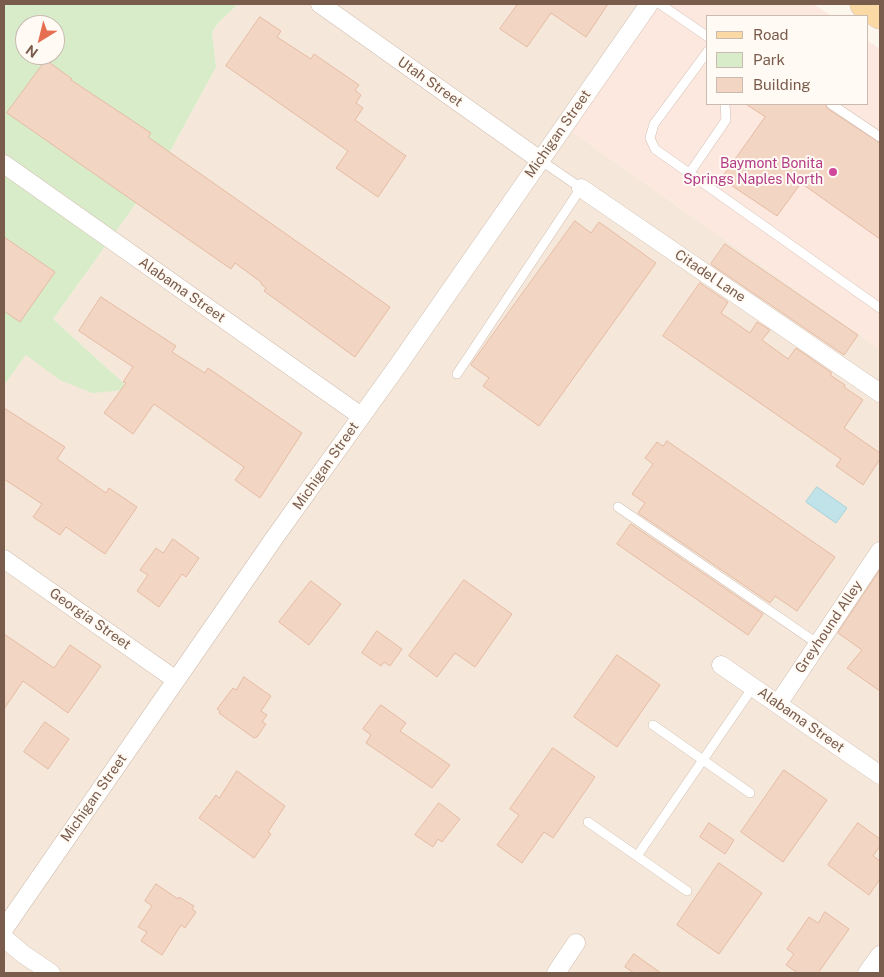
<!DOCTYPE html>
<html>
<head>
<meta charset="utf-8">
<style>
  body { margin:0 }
  #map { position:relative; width:884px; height:977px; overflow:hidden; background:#fdf6ec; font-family:"Public Sans",sans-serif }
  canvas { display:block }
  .frame { position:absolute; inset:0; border:5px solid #7a5c4d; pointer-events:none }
  .legend { position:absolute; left:706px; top:15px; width:162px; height:90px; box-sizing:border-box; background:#fffaf3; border:1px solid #cabbb1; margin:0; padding:6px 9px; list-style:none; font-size:15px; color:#7a5c4d }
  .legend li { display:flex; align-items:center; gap:10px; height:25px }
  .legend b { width:25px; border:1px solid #cabbb1 }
  .north { position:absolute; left:15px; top:15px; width:50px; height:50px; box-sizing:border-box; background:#fffaf3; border:1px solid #cabbb1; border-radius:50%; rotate:216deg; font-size:14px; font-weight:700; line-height:20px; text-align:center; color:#7a5c4d }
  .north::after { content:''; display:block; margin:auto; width:18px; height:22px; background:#e76f51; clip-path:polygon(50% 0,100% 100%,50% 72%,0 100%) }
</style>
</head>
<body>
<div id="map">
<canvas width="884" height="977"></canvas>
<div class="frame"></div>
<ul class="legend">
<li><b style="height:6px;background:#fbd9a5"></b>Road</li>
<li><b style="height:14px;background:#d8ecc9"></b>Park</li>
<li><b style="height:14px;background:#f3d5c3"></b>Building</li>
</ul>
<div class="north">N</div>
</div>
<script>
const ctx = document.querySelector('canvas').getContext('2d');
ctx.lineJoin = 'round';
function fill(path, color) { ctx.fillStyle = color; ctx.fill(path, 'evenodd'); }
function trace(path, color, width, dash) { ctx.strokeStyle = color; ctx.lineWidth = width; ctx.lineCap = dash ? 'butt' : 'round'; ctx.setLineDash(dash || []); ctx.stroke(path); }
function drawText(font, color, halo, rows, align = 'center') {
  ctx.font = font + ' "Public Sans",sans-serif'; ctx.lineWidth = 4; ctx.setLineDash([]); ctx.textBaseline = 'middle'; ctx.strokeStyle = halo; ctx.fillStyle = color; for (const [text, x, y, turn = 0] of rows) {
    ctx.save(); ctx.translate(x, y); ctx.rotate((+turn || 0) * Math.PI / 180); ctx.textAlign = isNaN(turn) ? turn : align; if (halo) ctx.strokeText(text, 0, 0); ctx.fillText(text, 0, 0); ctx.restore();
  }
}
const residential = new Path2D(`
  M238,4H638L557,121L880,349V973H4V385L26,355L129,388L53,319L160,170L216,67L212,32L219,22Z`);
const commercial = new Path2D(`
  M638,4H813L832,16H708V104H868V41L880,49V349L557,121Z`);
const green = new Path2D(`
  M4,4H238L219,22L212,32L216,67L160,170L53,319L129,388L126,390L92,393L60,380L26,355L4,385ZM25,25H55V55H25Z`);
const water = new Path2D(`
  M817,487L847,508L836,523L806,502Z`);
const building = new Path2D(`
  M518,4H608L586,37L551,13L527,47L500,29Z
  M260,17L281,31L277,37L311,59L314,54L359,85L355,90L361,95L356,103L363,108L355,120L406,156L378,197L336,168L348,151L226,66Z
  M46,60L72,79L71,80L151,133L148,137L390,307L355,357L264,291L266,288L261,284V282L235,263L231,269L7,113Z
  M746,104H825L828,109L880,143V239L801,183L777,216L725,181L727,179L723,176L765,117Z
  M575,221L591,233L599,222L656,263L539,426L483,386L489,378L471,365Z
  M4,237L55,272L20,322L4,311Z
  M725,244L858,335L844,355L712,265L711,264Z
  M700,283L728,302L721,313L750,333L757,322L770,330L762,340L788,359L796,348L832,373L830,375L845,385L844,387L863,400L844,428L880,453V459L863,485L836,466L841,459L663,336Z
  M101,297L176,346L172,352L205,373L208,368L302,433L260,498L235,480L244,467L154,404L133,434L104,413L126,383L123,382L133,367L79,331Z
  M4,408L65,447L57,459L106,493L109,488L137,507L105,554L66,527L60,535L33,517L42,504L4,479Z
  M667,441L835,557L797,611L775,596L770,603L638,513L645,503L632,494L653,464L645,458L657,442L663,446Z
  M631,524L763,614L748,635L617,544Z
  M173,539L199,558L186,577L182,574L159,607L137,591L148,575L140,570L156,548L163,553Z
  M880,570V691L847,668L862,650L838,633Z
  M464,580L512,614L475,667L455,653L437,677L409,656Z
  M311,581L341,604L309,645L279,622Z
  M377,631L402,649L390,666L384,662L381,666L362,653Z
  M4,634L54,668L70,645L101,666L68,713L23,681L4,709Z
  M617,655L660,685L617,747L574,717Z
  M244,677L271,696L261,711L267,715L262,722L266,724L257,737L254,738L219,713L220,711L217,709L233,688L236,690Z
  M381,705L406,723L400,731L450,765L432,788L366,743L371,735L363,729Z
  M45,722L69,739L48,769L24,752Z
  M553,748L595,777L553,838L544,832L522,863L497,845L519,815L510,809Z
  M784,770L827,800L783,862L741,832Z
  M237,771L285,806L268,832L271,834L254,858L199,818L216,795L219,798Z
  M439,803L460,819L442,842L438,839L433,847L415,835Z
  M709,823L734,840L725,854L700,837Z
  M858,823L880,839V846L873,856L880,861V879L869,895L828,865Z
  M719,863L762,893L719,954L677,925Z
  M156,884L178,899L179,897L194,906L192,909L196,912L185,928L181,925L162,955L141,941L147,932L138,927L152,906L145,901Z
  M825,912L849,929L818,973H798L786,965L794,954L787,949L809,917L818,923Z
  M634,954L661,973H634L625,967Z`);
const lane = new Path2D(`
  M660,4L708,37
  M708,51L654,124L650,138L655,149L880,308
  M831,104L880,137
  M689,174L726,120L725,104
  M457,374L581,188L540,160
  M618,507L818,644
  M653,725L750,793
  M588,822L687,891
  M637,856L753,687`);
const street = new Path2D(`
  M320,4L540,160
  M4,164L361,416
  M581,188L880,393
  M4,559L176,680
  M721,665L880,775
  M778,704L880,551
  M4,929L275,537L399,364L649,4
  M4,938L23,954L51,973
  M556,973L576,943
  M867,973L880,955`);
const primary = new Path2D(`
  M864,4L880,15`);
const markers = [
  [833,172,5,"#d1479c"]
];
const streetNames = [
  ["Utah Street",430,82,35],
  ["Michigan Street",558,134,-55],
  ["Citadel Lane",710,276,34],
  ["Alabama Street",182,290,35],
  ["Michigan Street",326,466,-55],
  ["Georgia Street",90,619,35],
  ["Greyhound Alley",829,627,-56],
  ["Alabama Street",801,720,35],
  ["Michigan Street",94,798,-55]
];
const hotelNames = [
  ["Baymont Bonita",823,164],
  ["Springs Naples North",823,180]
];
fill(residential, '#f5e8da');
fill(commercial, '#fde8e0');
fill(green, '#d8ecc9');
fill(water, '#bfe3e8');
trace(water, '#a5d3da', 1);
fill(building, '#f3d5c3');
trace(building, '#e6bba3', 1);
trace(lane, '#d1beb0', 10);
trace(street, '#d1beb0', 19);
trace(primary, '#dad1cd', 29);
trace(lane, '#fff', 9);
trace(street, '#fff', 18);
trace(primary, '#fbd9a5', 28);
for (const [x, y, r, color] of markers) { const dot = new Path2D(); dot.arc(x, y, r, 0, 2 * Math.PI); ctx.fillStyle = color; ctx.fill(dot); trace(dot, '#fffaf3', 2); }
drawText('14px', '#7a5c4d', '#fffaf3', streetNames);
drawText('14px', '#b23c85', '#fffaf3', hotelNames, 'right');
</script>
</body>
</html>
